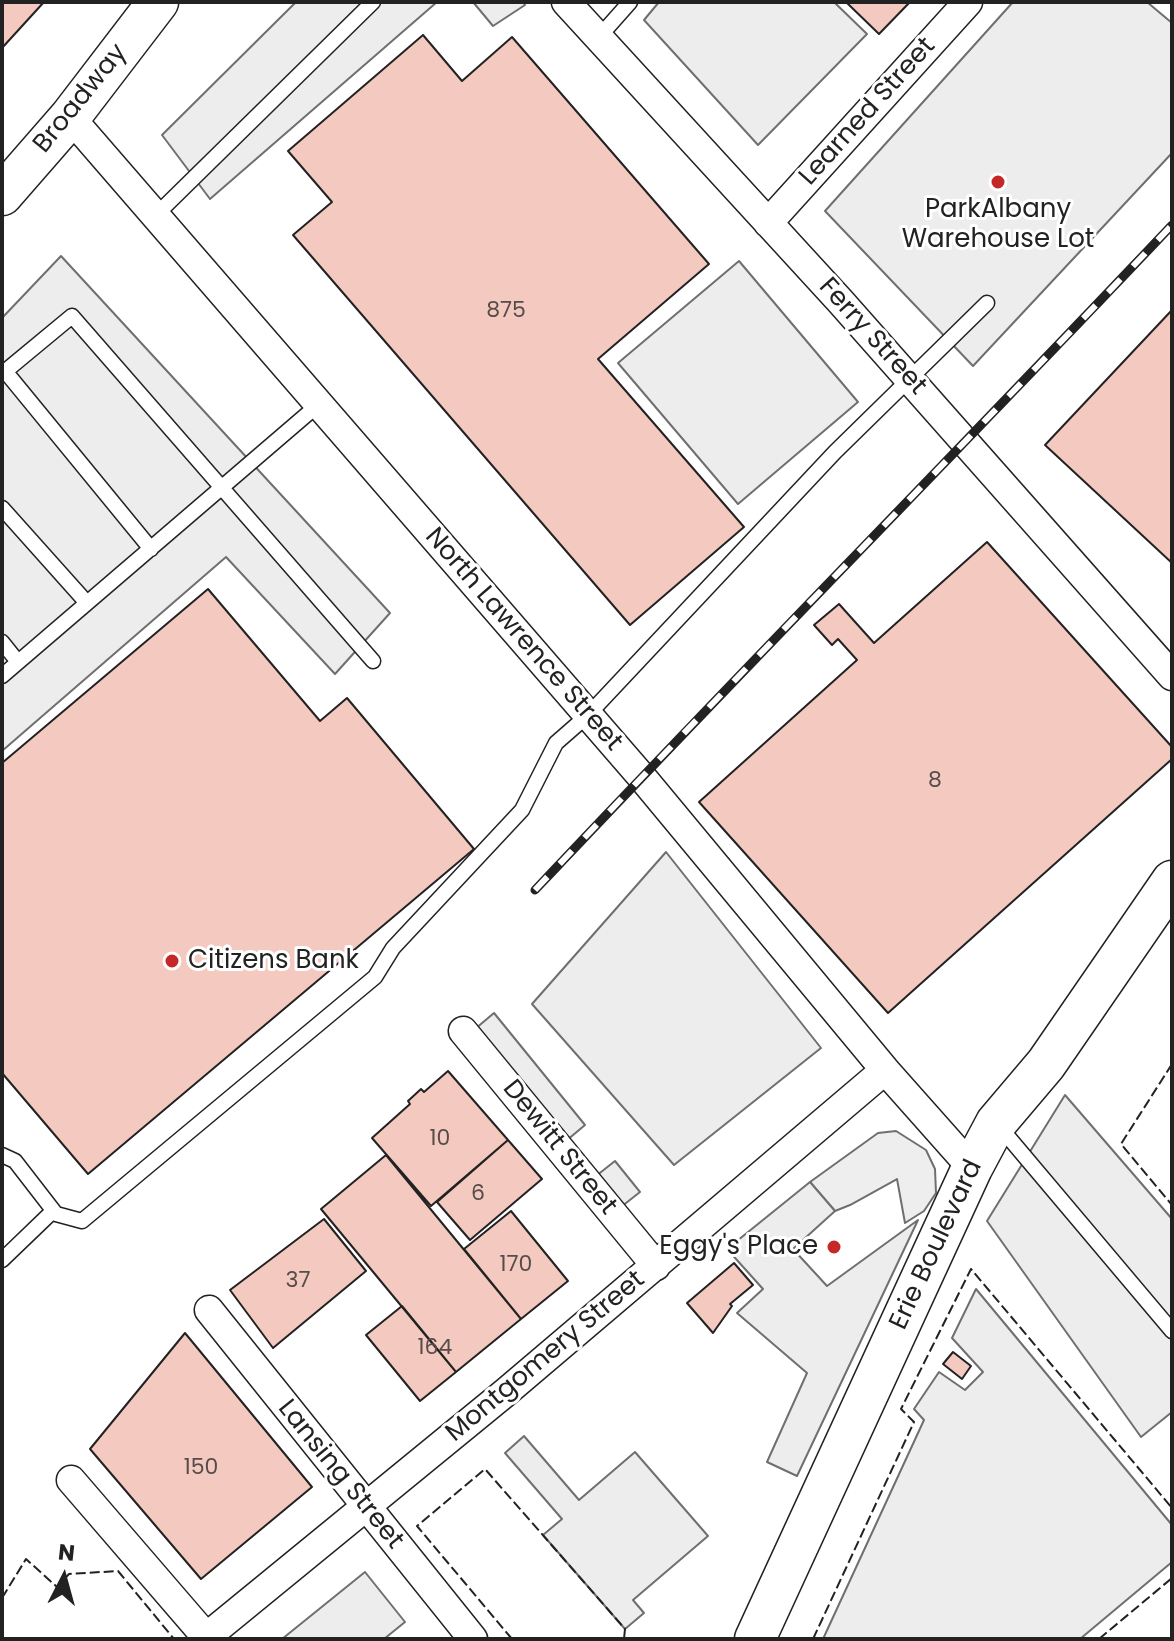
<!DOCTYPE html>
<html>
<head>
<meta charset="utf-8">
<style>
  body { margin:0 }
  #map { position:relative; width:1174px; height:1641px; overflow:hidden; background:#fff; font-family:Poppins,sans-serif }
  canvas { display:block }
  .frame { position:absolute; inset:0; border:4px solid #222; pointer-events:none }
  .north { position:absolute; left:24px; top:1537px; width:80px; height:80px; -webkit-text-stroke:6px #fff; paint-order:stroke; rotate:6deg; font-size:22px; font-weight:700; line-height:32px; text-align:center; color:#222 }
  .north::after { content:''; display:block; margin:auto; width:28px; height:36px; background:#222; clip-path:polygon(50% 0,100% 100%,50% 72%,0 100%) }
</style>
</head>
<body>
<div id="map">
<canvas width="1174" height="1641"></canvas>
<div class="frame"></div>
<div class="north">N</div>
</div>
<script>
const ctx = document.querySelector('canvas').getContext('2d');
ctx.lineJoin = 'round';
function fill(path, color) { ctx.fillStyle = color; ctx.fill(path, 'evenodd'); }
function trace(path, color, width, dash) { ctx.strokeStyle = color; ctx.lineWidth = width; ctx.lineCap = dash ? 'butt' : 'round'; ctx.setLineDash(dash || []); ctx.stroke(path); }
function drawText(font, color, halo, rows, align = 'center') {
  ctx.font = font + ' Poppins,sans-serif'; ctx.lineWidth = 6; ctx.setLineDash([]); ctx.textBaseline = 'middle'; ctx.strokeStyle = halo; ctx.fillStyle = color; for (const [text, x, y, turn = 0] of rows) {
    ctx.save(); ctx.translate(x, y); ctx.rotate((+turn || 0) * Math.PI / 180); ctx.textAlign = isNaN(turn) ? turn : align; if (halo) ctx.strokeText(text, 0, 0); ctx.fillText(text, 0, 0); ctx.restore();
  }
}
const green = new Path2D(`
  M896,1131L926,1150L935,1169L936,1193L924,1211L905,1223L897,1179L850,1205L835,1211L810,1182L878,1133Z`);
const parking = new Path2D(`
  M296,2H437L210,199L162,135Z
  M473,2H523L525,5L493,26Z
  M659,2H834L867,34L758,145L644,20Z
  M1013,2H1147L1172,23V153L973,366L825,211Z
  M61,256L390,613L335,674L226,557L2,751V318Z
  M739,261L858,402L738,504L618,363Z
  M666,852L821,1048L674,1165L532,1004Z
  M494,1013L585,1125L566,1141L475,1029Z
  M1065,1095L1172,1219V1412L1141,1437L987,1221Z
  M615,1161L640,1192L621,1207L596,1176Z
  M810,1182L835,1211L793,1249L827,1286L918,1220L797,1476L767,1462L807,1373L737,1313L763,1289L727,1249Z
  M976,1289L1172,1525V1562L1080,1639H823L924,1420L914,1409L939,1372L965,1390L983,1372L952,1338Z
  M524,1436L579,1500L635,1452L708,1536L633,1600L644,1613L625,1629L543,1535L562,1519L505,1453Z
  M365,1572L405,1622L384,1639H282Z`);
const building = new Path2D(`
  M2,2H44L2,48Z
  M846,2H910L879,34Z
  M423,35L462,81L512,37L709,264L598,359L744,527L630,625L293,235L332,202L288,151Z
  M1172,310V563L1045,445Z
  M987,542L1172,747V759L888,1013L699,802L857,660L838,639L832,645L814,625L839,604L874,643Z
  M208,589L320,721L347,698L474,849L88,1174L2,1073V763Z
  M448,1071L508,1140L431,1206L372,1138L410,1104L408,1101L421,1089L424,1092Z
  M508,1140L542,1179L470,1240L437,1202Z
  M386,1155L521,1319L456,1372L321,1209Z
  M511,1211L568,1281L521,1319L464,1249Z
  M324,1219L366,1271L273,1348L230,1290Z
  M734,1263L753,1285L730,1304L732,1306L713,1333L687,1303Z
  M402,1306L456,1372L420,1401L366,1335Z
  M185,1333L312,1487L201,1579L90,1449Z
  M953,1352L971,1366L962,1379L943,1364Z`);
const lane = new Path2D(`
  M599,37L630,2
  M155,216L373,2
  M5,371L151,549
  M2,374L72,316L373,661
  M2,508L87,603
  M2,642L18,662
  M2,676L319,404
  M999,1126L1172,1331
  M2,1155L15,1161L56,1214L82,1221L375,977L393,948L522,810L556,743L588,715L835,452L987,303
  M2,1260L53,1211`);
const street = new Path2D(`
  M566,2L841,302L1172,676
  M70,117L641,776L885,1070L972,1168
  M768,223L968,2
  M463,1031L656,1266
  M209,1310L473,1639
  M71,1480L208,1639
  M204,1639L506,1392L885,1070`);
const secondary = new Path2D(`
  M2,195L70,117L158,2
  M755,1639L972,1168L996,1123L1046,1064L1172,881`);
const rail = new Path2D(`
  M535,890C745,667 961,448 1172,225`);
const fence = new Path2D(`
  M1172,1064L1121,1144L1172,1205
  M2,1598L26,1559L57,1587L69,1574L118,1571L174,1639
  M512,1639L417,1526L485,1469L625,1629L624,1639
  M813,1639L914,1422L901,1409L971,1269L1172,1508
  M1099,1639L1172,1578`);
const markers = [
  [998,182,8,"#c62828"],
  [172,961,8,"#c62828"],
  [834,1247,8,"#c62828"]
];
const numberNames = [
  ["875",506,311],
  ["8",935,781],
  ["10",440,1139],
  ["6",478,1194],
  ["170",516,1265],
  ["37",298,1281],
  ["164",435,1348],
  ["150",201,1468]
];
const streetNames = [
  ["Broadway",81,99,-51],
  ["Learned Street",868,112,-48],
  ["Ferry Street",872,337,48],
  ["North Lawrence Street",523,640,49],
  ["Dewitt Street",559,1148,51],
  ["Erie Boulevard",937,1245,-65],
  ["Montgomery Street",546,1357,-40],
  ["Lansing Street",340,1475,51]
];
const poiNames = [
  ["ParkAlbany",998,210],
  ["Warehouse Lot",998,240],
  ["Citizens Bank",188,961,"left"],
  ["Eggy's Place",818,1247,"right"]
];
fill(green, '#eee');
trace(green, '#6f6f6f', 2);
fill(parking, '#ededed');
trace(parking, '#6f6f6f', 2);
fill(building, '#f3c9c0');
trace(building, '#222', 2);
trace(lane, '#222', 17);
trace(street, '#222', 31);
trace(secondary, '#222', 43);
trace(lane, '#fff', 14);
trace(street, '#fff', 28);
trace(secondary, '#fff', 40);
trace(rail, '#222', 9);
trace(rail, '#fff', 6, [18]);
trace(fence, '#222', 2, [10, 4]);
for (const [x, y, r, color] of markers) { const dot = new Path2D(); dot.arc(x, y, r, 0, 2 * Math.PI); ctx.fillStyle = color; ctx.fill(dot); trace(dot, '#fff', 3); }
drawText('22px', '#564c4a', null, numberNames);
drawText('26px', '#222', '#fff', streetNames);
drawText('26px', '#222', '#fff', poiNames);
</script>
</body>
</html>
